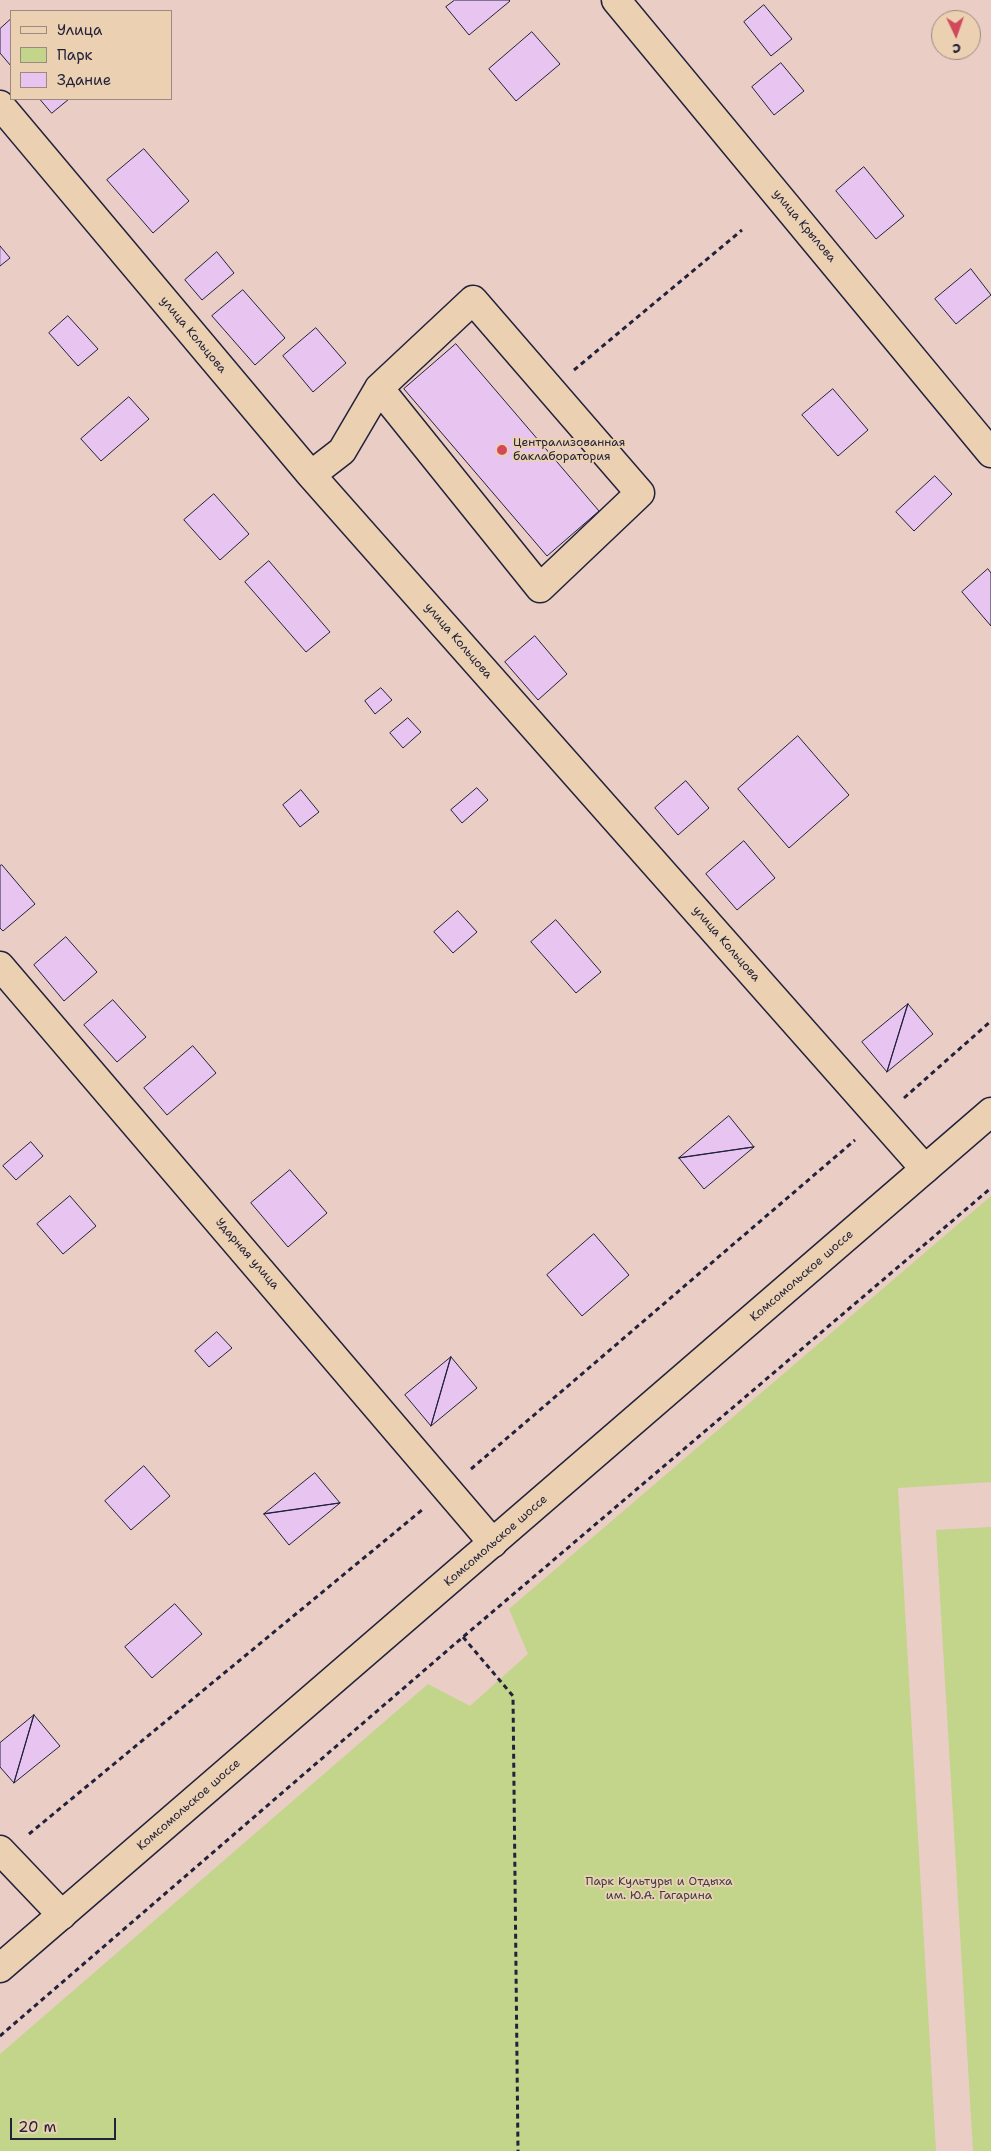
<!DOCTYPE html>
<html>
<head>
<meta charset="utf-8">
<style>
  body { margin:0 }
  #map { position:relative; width:991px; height:2151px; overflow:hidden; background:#eacdc5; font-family:"Shantell Sans",sans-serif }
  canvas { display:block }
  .legend { position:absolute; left:10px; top:10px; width:162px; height:90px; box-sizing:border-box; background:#ebd0b2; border:1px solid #9b8a82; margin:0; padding:6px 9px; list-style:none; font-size:15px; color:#22223b }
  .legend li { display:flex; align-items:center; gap:10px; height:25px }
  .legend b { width:25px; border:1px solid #9b8a82 }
  .north { position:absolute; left:931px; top:10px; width:50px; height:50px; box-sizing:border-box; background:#ebd0b2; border:1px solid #9b8a82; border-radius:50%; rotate:177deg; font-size:14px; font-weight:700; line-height:20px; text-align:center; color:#22223b }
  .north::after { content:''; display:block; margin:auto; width:18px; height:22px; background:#d1495b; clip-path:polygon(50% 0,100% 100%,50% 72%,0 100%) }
  .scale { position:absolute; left:10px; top:2118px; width:106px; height:22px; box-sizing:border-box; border:2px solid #22223b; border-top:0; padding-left:6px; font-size:15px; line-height:18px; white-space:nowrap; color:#22223b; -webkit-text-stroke:4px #ebd0b2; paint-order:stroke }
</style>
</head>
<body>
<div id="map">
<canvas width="991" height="2151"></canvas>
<ul class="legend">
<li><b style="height:6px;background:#ebd0b2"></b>Улица</li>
<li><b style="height:14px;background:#c2d58a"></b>Парк</li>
<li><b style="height:14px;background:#e8c5f0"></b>Здание</li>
</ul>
<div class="north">С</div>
<div class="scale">20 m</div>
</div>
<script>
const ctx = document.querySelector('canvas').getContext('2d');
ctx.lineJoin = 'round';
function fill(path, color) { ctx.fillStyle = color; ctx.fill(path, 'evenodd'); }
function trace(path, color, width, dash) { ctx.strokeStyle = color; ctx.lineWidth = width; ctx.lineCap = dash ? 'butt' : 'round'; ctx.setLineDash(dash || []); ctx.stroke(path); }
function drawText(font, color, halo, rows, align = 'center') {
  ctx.font = font + ' "Shantell Sans",sans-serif'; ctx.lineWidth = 4; ctx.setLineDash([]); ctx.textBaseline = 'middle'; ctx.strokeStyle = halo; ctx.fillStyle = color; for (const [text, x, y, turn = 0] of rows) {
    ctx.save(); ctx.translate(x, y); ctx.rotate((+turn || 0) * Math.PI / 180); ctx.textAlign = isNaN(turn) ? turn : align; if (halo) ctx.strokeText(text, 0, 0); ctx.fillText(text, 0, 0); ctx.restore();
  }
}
const green = new Path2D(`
  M991,1196V1482L898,1488L936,2151H0V2054L428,1684L470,1706L528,1654L509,1609Z
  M991,1527V2151H973L936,1530Z`);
const building = new Path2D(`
  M455,0H509L510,1L469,35L446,7Z
  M764,5L792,39L771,56L744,22Z
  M11,19V66L0,53V29Z
  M532,32L560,64L516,101L489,69Z
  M781,63L804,91L774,115L752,87Z
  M40,99H69L52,113Z
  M144,149L189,201L153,233L107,180Z
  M864,167L904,216L876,239L836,191Z
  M0,246L10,258L0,266Z
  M217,252L234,273L202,300L185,280Z
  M971,269L991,295L956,324L935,299Z
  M243,290L285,338L255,365L212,316Z
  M68,316L98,349L78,366L49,333Z
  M316,328L346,363L313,392L283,356Z
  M456,344L599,511L547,556L404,389Z
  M833,389L868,430L838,456L802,415Z
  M129,397L149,419L101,461L81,439Z
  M935,476L952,494L914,531L896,512Z
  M214,494L249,534L220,560L184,520Z
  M269,561L330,632L306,652L245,582Z
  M988,569L991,573V626L962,592Z
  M535,636L567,674L538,700L505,662Z
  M381,688L392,700L375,714L365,701Z
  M408,718L421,732L403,748L390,733Z
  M798,736L849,795L789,848L738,789Z
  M686,781L709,808L678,835L655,808Z
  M477,788L488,800L462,823L451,810Z
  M301,790L319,812L300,827L283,805Z
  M744,841L775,878L737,910L706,874Z
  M2,865L35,904L3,931L0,928V866Z
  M458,911L477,932L453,953L434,932Z
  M556,920L601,972L576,993L531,942Z
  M66,937L97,972L64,1001L34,965Z
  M113,1000L146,1037L117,1062L84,1025Z
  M908,1004L933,1034L887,1072Z
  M908,1004L887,1072L862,1042Z
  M193,1046L216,1073L167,1115L144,1088Z
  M729,1116L754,1147L679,1158Z
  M31,1142L43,1156L16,1180L3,1166Z
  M754,1147L704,1189L679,1158Z
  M290,1170L327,1213L288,1247L251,1203Z
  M70,1196L96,1226L63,1254L37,1224Z
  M594,1234L629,1275L582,1316L547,1275Z
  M217,1332L232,1348L209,1367L195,1351Z
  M451,1357L477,1388L431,1426Z
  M451,1357L431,1426L405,1395Z
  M144,1466L170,1496L131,1530L105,1501Z
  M315,1473L340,1503L264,1514Z
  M340,1503L289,1545L264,1514Z
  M175,1604L202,1634L152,1678L125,1647Z
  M34,1715L60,1746L14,1783Z
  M34,1715L14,1783L0,1767V1743Z`);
const path = new Path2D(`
  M574,370L742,230
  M904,1098L991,1021
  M471,1469L855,1140
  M463,1637L513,1696L518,2151
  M29,1834L422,1510
  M0,2036L463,1637L991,1188`);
const minor = new Path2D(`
  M616,0L991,453
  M0,105L311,475L925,1169
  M311,475L342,451L379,388L473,300L640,493L540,588L379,388
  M0,966L493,1543
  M0,1850L62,1915`);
const major = new Path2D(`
  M0,1968L991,1112`);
const markers = [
  [502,450,6,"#d1495b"]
];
const streetNames = [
  ["улица Крылова",804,226,50],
  ["улица Кольцова",193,335,50],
  ["улица Кольцова",458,641,49],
  ["улица Кольцова",726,944,49],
  ["Ударная улица",247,1254,49],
  ["Комсомольское шоссе",802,1276,-41],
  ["Комсомольское шоссе",496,1541,-41],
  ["Комсомольское шоссе",189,1805,-41]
];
const poiNames = [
  ["Централизованная",513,443],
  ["баклаборатория",513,457]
];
const parkNames = [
  ["Парк Культуры и Отдыха",659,1882],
  ["им. Ю.А. Гагарина",659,1896]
];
fill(green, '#c2d58a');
fill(building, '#e8c5f0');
trace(building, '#22223b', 1);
trace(minor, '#22223b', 31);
trace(major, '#22223b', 31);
trace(path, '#22223b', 3, [5, 4]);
trace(minor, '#ebd0b2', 28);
trace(major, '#ebd0b2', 28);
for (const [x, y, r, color] of markers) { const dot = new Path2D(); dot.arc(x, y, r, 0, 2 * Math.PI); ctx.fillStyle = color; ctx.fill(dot); trace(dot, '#ebd0b2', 2); }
drawText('12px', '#22223b', '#ebd0b2', streetNames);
drawText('12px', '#22223b', '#ebd0b2', poiNames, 'left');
drawText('12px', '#3a3d47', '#ebd0b2', parkNames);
</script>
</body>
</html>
